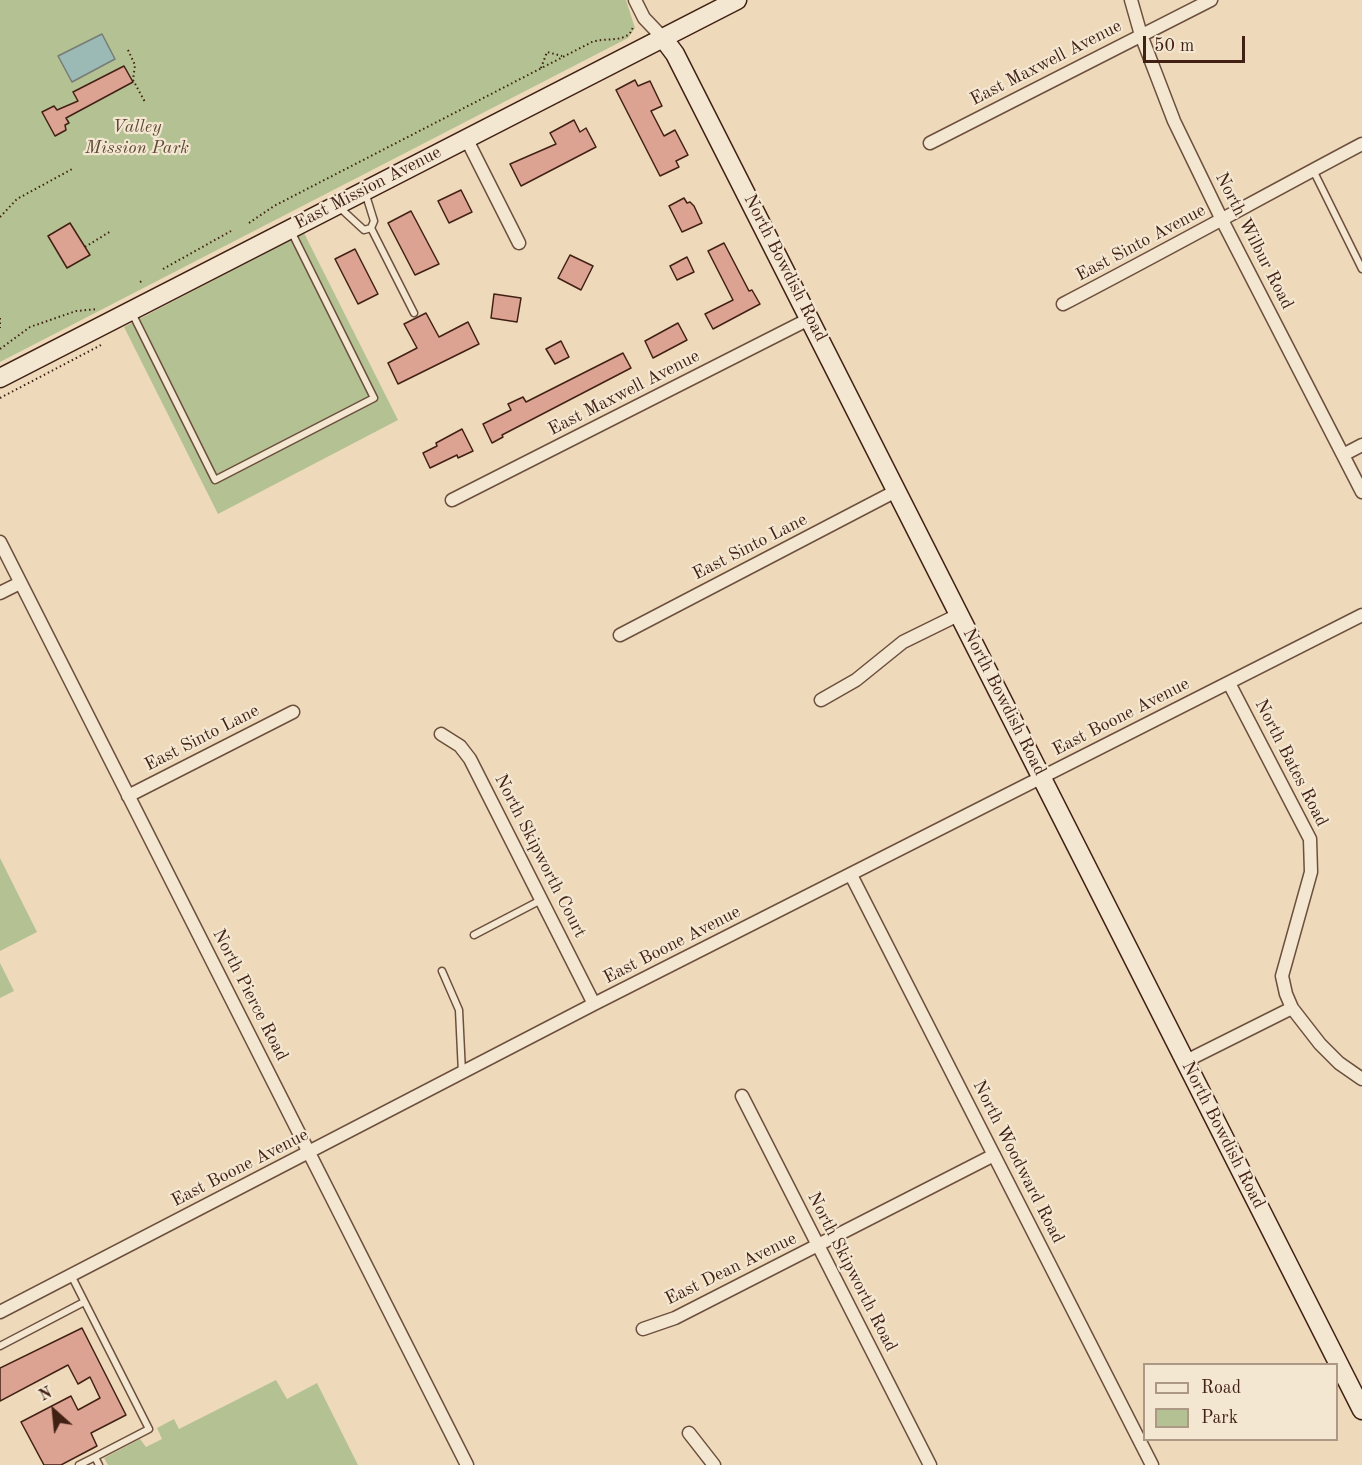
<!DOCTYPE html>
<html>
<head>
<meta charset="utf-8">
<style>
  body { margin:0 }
  #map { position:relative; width:1362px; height:1465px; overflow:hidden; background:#eedaba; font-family:"Old Standard TT",serif }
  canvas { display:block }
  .legend { position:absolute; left:1143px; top:1363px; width:195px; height:78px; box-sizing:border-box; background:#f4e7d2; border:2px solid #ad9886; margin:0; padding:8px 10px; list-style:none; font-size:18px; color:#422115 }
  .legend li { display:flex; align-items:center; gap:12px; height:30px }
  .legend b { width:30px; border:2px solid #ad9886 }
  .north { position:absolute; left:24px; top:1381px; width:60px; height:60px; -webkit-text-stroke:4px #f4e7d2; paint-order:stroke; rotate:333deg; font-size:16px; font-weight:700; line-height:24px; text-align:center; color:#422115 }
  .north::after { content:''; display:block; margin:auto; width:21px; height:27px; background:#422115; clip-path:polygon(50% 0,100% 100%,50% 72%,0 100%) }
  .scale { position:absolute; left:1143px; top:36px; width:102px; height:27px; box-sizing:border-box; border:3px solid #422115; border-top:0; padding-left:8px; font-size:18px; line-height:21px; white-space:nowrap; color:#422115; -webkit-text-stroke:4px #f4e7d2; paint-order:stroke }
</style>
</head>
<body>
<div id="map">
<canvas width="1362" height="1465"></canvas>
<ul class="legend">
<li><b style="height:8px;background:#f4e7d2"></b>Road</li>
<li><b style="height:16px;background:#b4c193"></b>Park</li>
</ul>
<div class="north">N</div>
<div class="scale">50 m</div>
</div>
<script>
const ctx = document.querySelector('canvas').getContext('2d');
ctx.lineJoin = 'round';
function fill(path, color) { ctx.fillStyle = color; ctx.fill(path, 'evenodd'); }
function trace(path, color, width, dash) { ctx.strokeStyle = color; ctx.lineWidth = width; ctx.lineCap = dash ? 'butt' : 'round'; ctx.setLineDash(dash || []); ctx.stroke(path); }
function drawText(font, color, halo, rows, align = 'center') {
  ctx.font = font + ' "Old Standard TT",serif'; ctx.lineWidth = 4.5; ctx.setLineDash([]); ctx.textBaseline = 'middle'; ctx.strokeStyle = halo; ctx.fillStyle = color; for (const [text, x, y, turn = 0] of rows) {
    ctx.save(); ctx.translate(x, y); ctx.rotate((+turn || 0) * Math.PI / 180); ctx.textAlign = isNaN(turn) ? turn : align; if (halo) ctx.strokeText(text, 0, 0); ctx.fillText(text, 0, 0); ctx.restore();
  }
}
const green = new Path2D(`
  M0,0H626L635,28L628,38L0,362Z
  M304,233L398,420L218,514L124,327Z
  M0,858L37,932L0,951Z
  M0,963L14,991L0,998Z
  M276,1380L287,1399L317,1383L358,1465H108L104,1458L140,1439L146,1447L162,1439L157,1428L174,1419L179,1429Z`);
const water = new Path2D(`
  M102,34L115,59L72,82L58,56Z`);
const building = new Path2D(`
  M124,66L133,82L66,118L69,123L65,125L66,130L55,136L42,112L54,106L57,110L78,101L73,92Z
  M635,80L638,86L650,81L662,106L651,111L664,136L675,130L688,155L676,161L679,167L660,176L616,90Z
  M574,120L580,132L586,128L596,147L521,186L510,164L556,144L550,133Z
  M461,190L472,212L449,223L438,201Z
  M684,198L687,203L690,202L694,206L702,223L682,232L669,206Z
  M411,211L439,264L415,275L388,223Z
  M70,223L90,255L67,268L48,236Z
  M724,243L749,291L752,290L760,304L713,329L705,314L733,300L708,251Z
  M355,249L378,294L358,304L335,259Z
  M570,255L593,266L581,290L558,278Z
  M687,257L694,272L677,280L670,266Z
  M494,294L521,298L517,322L491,318Z
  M426,313L439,337L468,322L479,344L398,384L388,363L417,348L404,324Z
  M678,323L687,340L653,358L645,341Z
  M561,341L569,357L555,364L546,349Z
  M623,353L631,368L502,435L503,437L492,443L483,424L511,410L508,404L523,397L526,402Z
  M462,429L473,451L458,458L457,455L430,468L423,453L437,446L436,443Z
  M82,1328L126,1415L91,1433L97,1446L61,1465H44L21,1422L71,1396L78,1410L100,1398L90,1377L78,1384L68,1365L0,1401V1368Z`);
const path = new Path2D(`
  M128,50L135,65L133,80L145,102
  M541,68L547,52L562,56
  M0,217L17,199L74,168
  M249,223L274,206L592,42C605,37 630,44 633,26
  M85,247L111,231
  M163,269L231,231
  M140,282L142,281
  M0,318V328
  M0,349L30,327L76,311L98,309
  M0,398L101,345`);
const lane = new Path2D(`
  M1313,170L1362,269
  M339,207L364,230L371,228L374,221L365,192
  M371,228L414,313
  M132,313L215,480L374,398L291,231
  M474,935L541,900
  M442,971L459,1010L462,1073
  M71,1275L149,1429L95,1457
  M0,1346L84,1302
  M79,1465L95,1457L99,1465`);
const street = new Path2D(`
  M635,0L644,18L663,38
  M1131,0L1141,35L1174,121L1222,220L1362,492
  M466,138L519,243
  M930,143L1211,0
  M1063,304C1163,252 1262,197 1362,144
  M1343,455L1362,445
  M452,500L811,318
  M0,542L467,1465
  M0,593L20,583
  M620,635L898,490
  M1229,683L1310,839L1311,872L1282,976L1286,994L1292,1008L1320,1044L1339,1063L1362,1079
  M821,700L856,680L903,642L960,614
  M441,734L460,746L470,759L594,1004
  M128,796L293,712
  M851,875L1152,1465
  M1186,1061L1292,1008
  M742,1096L930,1465
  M0,1312L594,1004L1362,615
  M643,1329L675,1318L994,1155
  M689,1433L714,1465`);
const secondary = new Path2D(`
  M663,38L675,54L1362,1410
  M0,378L737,0`);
const streetNames = [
  ["East Maxwell Avenue",1046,63,-27],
  ["East Mission Avenue",368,188,-27],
  ["North Wilbur Road",1254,241,63],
  ["East Sinto Avenue",1141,243,-28],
  ["North Bowdish Road",785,268,63],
  ["East Maxwell Avenue",624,393,-27],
  ["East Sinto Lane",750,547,-27],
  ["North Bowdish Road",1004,702,63],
  ["East Boone Avenue",1121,717,-27],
  ["East Sinto Lane",202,738,-27],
  ["North Bates Road",1291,763,63],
  ["North Skipworth Court",540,856,63],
  ["East Boone Avenue",672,945,-27],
  ["North Pierce Road",250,995,63],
  ["North Bowdish Road",1223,1135,63],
  ["North Woodward Road",1018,1162,63],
  ["East Boone Avenue",240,1168,-27],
  ["East Dean Avenue",731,1269,-26],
  ["North Skipworth Road",852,1272,63]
];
const parkNames = [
  ["Valley",137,127],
  ["Mission Park",137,148]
];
fill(green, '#b4c193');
fill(water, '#9bbab6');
trace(water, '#777d76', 1.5);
fill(building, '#dca292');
trace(building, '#422115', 1.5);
trace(lane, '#6d4f3e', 9);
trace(street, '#6d4f3e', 15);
trace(secondary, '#422115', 21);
trace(path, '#422115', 2, [1.5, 3]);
trace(lane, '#f4e7d2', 6);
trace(street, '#f4e7d2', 12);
trace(secondary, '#f4e7d2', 18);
drawText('18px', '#422115', '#f4e7d2', streetNames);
drawText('italic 18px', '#5e4934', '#f4e7d2', parkNames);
</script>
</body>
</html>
